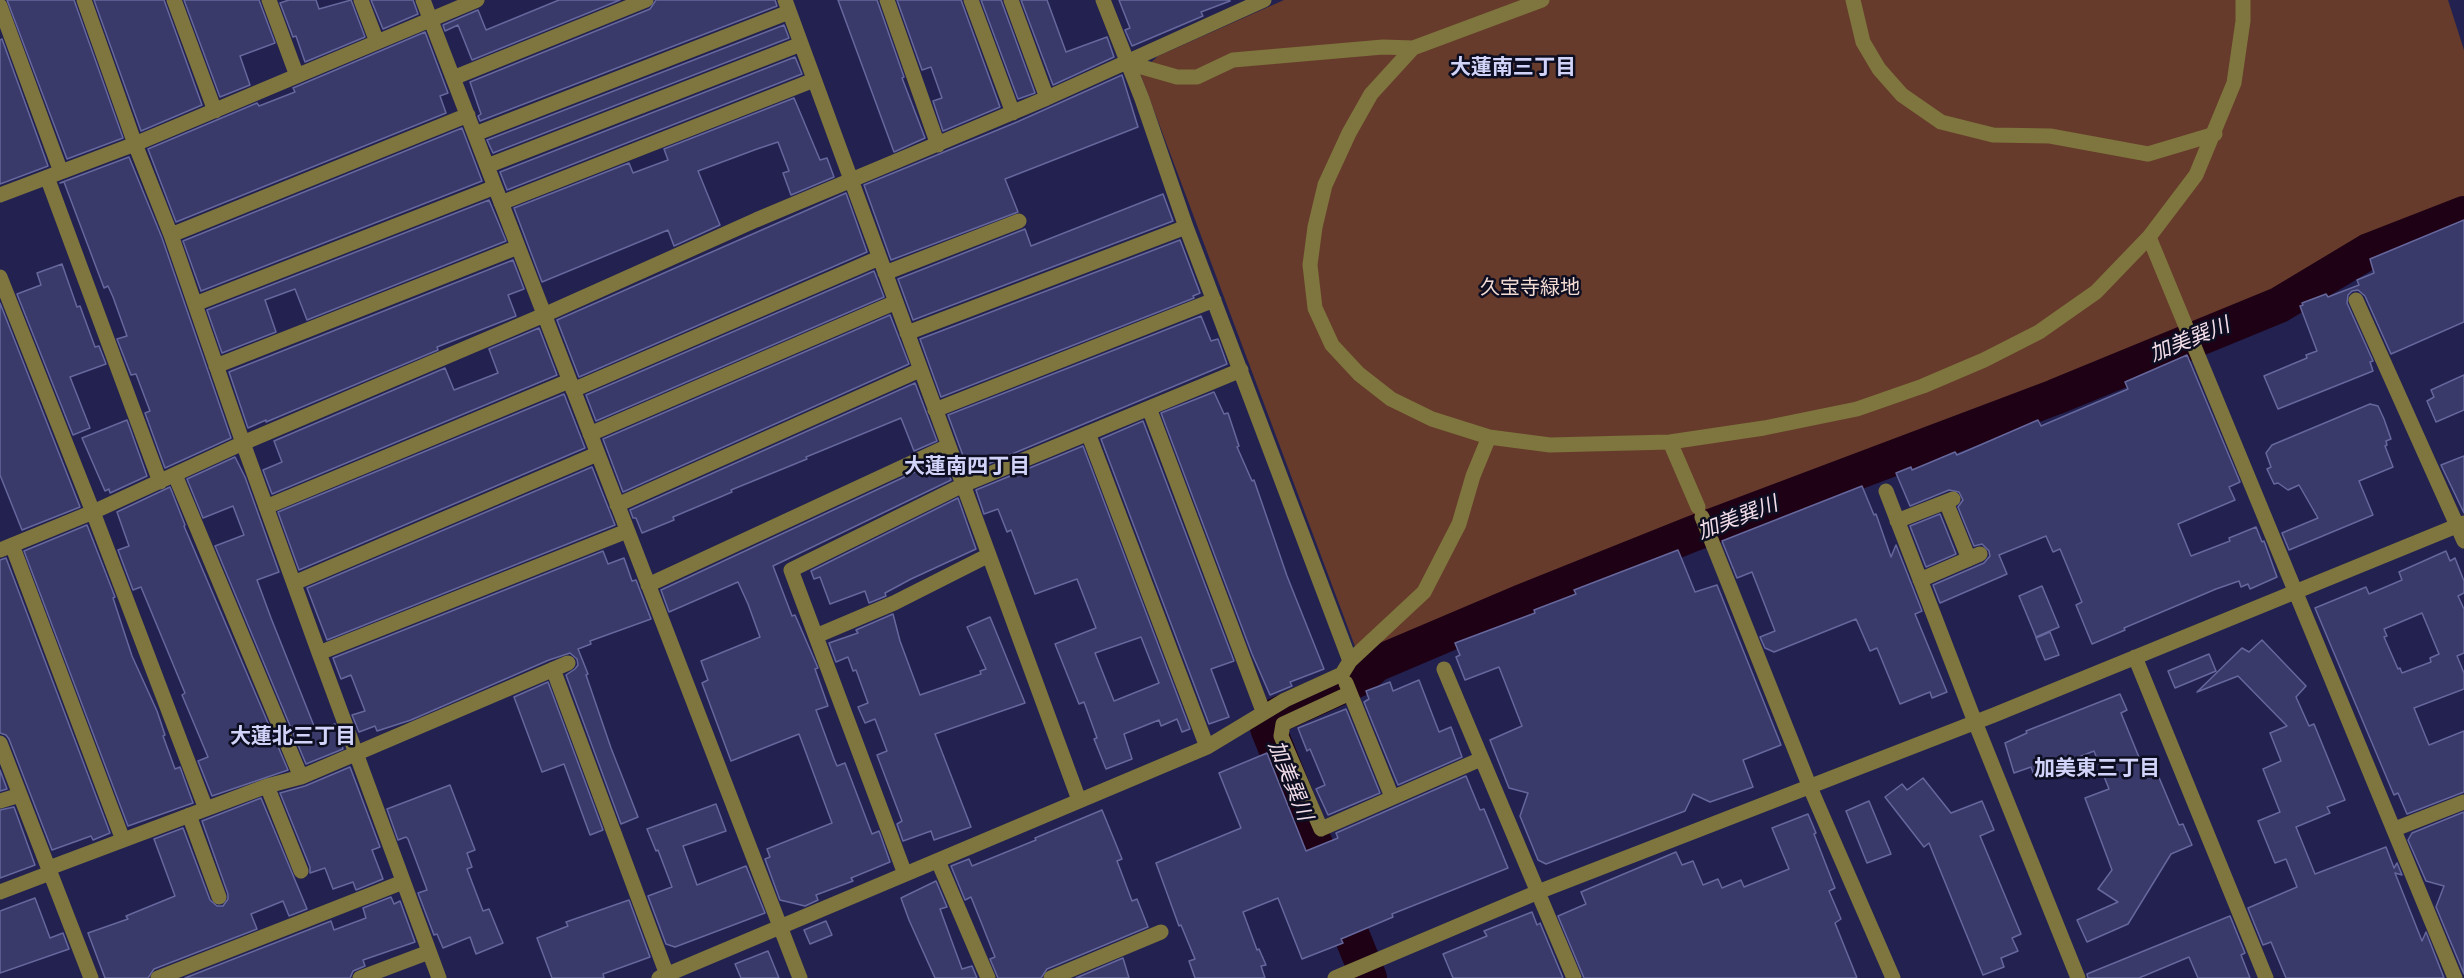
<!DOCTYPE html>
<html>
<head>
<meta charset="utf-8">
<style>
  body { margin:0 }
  canvas { display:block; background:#22214f }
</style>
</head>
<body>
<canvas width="2464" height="978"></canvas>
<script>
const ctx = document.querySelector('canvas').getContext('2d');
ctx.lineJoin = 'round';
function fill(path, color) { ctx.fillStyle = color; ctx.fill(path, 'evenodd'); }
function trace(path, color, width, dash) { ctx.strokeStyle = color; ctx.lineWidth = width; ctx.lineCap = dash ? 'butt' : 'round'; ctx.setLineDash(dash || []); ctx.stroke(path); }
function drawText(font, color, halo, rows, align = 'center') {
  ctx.font = font + ' "Roboto Condensed","Noto Sans JP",sans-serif'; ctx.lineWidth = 5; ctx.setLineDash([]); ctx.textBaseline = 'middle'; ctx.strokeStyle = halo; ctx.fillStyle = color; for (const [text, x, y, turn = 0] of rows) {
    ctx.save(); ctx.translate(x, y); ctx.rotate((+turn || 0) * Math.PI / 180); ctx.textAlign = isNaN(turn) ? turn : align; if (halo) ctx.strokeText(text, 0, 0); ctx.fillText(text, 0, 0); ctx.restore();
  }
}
const green = new Path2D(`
  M1284,0H2448L2464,50V204L2368,244L2277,297L2016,406L1362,665L1140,73L1158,56Z`);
const river = new Path2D(`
  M1369,978L1268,728L1271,718L1360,678L1376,664L1522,602L1692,534L2055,397L2279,305L2369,251L2464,214`);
const building = new Path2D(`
  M7,0H74L123,138L67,159Z
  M94,0H164L202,105L141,131Z
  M184,0H259L275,43L240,56L250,85L220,97Z
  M289,0H316L319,9L351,0L365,37L305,62L296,36L293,37L280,3Z
  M371,0H413L418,14L383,29Z
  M559,0H620L472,60L458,25L445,31L443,25L478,10L486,30Z
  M656,0H775L777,6L480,121L478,116L481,114L470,82L650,9Z
  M838,0H877L904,77L902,78L925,138L894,152Z
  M897,0H961L1000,107L943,131L933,101L942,98L931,67L922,70Z
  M981,0H1001L1035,93L1018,99Z
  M1021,0H1047L1066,52L1107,37L1114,57L1053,85Z
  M1119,0H1230V1L1201,12L1203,16L1132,46L1125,30L1130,28Z
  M784,25L789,38L493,153L487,140Z
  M425,32L448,93L440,96L446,113L176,222L148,149L257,103L259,106L295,92L293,88Z
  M2,39L48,166L0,184V40Z
  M795,57L802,74L507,190L500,172Z
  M1122,75L1138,127L1005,179L1018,212L891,260L864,185L1017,122Z
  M794,98L820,160L827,158L834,177L791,195L783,173L789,171L778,142L757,149L698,171L720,225L674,246L668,230L542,282L514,208L629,163L633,173L668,160L664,149Z
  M462,128L482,181L201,291L183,241Z
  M129,157L162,238L231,438L165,468L145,413L150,411L136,374L131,375L117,339L127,336L113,297L108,286L104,288L64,182L60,183Z
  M846,193L867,252L579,377L557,320Z
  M1163,194L1173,221L913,320L898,279L1025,229L1031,246Z
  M489,200L506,241L307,320L295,289L265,300L276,332L222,353L207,310Z
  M2464,220V322L2391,354L2365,296L2358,290L2352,291L2348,295L2347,303L2373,361L2370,362L2373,371L2278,409L2264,376L2307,358L2306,355L2317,351L2300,306L2303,305L2302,303L2326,294L2328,297L2359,285L2357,280L2374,273L2370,259Z
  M1180,240L1200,293L1193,296L1194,298L941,397L920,339Z
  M513,260L524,289L508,295L516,316L437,347L438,350L266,422V420L248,428L229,372Z
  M62,264L77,307L80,306L95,347L99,346L106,364L70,377L90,428L73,435L17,294L41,285L37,273Z
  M874,271L884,297L596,421L586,395Z
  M0,303L80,507L22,530L0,475Z
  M890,315L909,364L623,492L603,439Z
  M1201,316L1211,341L1218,339L1227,364L969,472L948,415Z
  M539,328L557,375L272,494L263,470L282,462L274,441L445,368L454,390L498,373L489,349Z
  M2187,355L2240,482L2229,487L2235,500L2178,524L2191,556L2230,541L2229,538L2256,527L2262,542L2264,541L2277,577L2250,589L2248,584L2241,587L2239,581L2216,589L2124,628L2125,630L2092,644L2076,605L2082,602L2060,549L2053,552L2046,536L1999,555L2007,574L1940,603L1933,585L1984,563L1990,556L1989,551L1982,544L1974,546L1958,507L1963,500L1959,492L1949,490L1910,506L1896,473L1911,467L1912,470L1955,452L1957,455L2038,420L2041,426L2128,389L2125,382Z
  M2464,375V410L2436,422L2427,401L2434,397L2431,390Z
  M915,383L937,441L914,451L901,418L806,457L807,459L731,490L732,492L673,517L674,520L642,533L636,518H633L630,510Z
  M1214,392L1224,414L1228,413L1239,446L1237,447L1252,481L1254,480L1287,576L1324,669L1290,682L1292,686L1270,695L1252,654L1161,413Z
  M564,394L585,448L299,570L278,512Z
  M2370,404L2378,406L2384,419L2391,439L2386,441L2387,445L2385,446L2393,467L2359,481L2373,515L2289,550L2282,533L2318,518L2299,485L2288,490L2278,483L2274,484L2267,469L2271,467L2266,453L2272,445Z
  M127,420L147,476L110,493L109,489L105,491L82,438Z
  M1143,421L1234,661L1211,669L1229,717L1209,724L1101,439Z
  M1083,446L1190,729L1182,732L1177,719L1161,726L1159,720L1124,734L1132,759L1106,769L1094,739L1097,738L1084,702L1079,704L1055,644L1096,628L1077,579L1035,594L1011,530L1007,532L998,509L984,514L976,490ZM1141,637L1159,683L1114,701L1095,653Z
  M2464,456V513L2441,465Z
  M235,457L245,477L279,572L257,580L271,618L316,731L335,724L343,749L306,764L215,546L244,535L233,506L203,518L187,479Z
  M943,459L951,480L773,566L792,616L795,615L818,668L815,669L828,706L816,710L834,759L837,766L845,763L872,834L879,831L890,862L851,878L853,881L816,895L818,900L805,906L780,900L765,859L770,857L767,849L832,823L799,734L731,761L702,683L708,680L701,661L760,637L748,604L738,582L669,612L661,590Z
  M592,467L615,525L327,640L307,588Z
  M1862,486L1874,515L1876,514L1891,557L1896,545L1922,611L1915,614L1947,692L1932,698L1930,692L1900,704L1877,648L1870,651L1856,619L1774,652L1765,648L1760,637L1775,631L1752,572L1737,578L1722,541Z
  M170,487L185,525L184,526L288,770L212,796L198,761L208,757L182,695L185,693L141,587L133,590L118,550L129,546L117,512Z
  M958,498L976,549L911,579L885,593L886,596L869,603L865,591L830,604L820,577L814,579L811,571Z
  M1940,514L1956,554L1926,567L1910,526Z
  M87,525L115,597L113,598L132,656L157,711L165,735L163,736L175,769L180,767L193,803L128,826L24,551Z
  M1678,550L1695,592L1717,585L1781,745L1743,760L1753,787L1710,802L1693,794L1685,811L1546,864L1538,860L1520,816L1528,793L1509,788L1490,740L1522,726L1499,667L1465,680L1456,657L1460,655L1455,643L1535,613L1534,610L1576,594L1574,590Z
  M603,551L608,564L624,558L632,581L636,580L651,619L590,641L591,644L578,649L588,674L586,675L611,748L638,817L621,824L566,675L575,669L578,665L577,659L570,653L549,660L411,720L377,731L375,726L359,732L352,715L365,711L351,675L341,679L333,658Z
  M2446,551L2450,561L2455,558L2464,581V593L2458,596L2464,609V653L2457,656L2464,673V689L2414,708L2429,745L2464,731V792L2407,814L2398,793L2394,795L2315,608L2366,587L2369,594L2402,580L2399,572ZM2422,613L2439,654L2430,658L2431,662L2402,673L2400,668L2398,669L2384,637L2387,636L2384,629Z
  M6,558L110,833L93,840L91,836L52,850L9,739L6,735L0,733V560Z
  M2042,586L2059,627L2036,637L2019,596Z
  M893,614L900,641L920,695L981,674L980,671L986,669L967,627L990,617L1025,703L935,734L971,827L934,840L931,831L903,841L897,824L902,821L877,755L887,751L875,719L865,723L858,707L868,703L856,670L853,671L848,657L836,662L829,643L858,633L856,630Z
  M2050,632L2059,655L2045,660L2036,638Z
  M2262,640L2306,686L2296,697L2309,726L2314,724L2345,800L2327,807L2330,813L2296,827L2315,874L2386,847L2394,868L2397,863L2402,875L2395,873L2422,941L2426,932L2444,978H2286L2271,942L2263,945L2248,908L2297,887L2286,859L2275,863L2258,821L2280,812L2263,769L2281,761L2270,733L2287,726L2238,676L2197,692L2242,648L2249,652Z
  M2209,654L2216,671L2175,688L2168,671Z
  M1419,680L1439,732L1451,727L1462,757L1398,785L1364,702L1369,699L1366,691L1390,682L1393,691Z
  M548,682L603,830L590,835L564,764L542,772L514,697Z
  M2120,694L2127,710L2121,713L2145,772L2155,768L2179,825L2183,824L2192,845L2171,854L2128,924L2087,942L2077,920L2118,902L2098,889L2112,870L2085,798L2109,789L2094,751L2034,775L2031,767L2014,773L2005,743L2027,733L2026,731Z
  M1346,709L1380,793L1328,815L1316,789L1325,785L1310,749L1307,751L1298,728Z
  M1267,753L1306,851L1338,838L1336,833L1466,776L1480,810L1484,809L1508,868L1392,914L1393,917L1341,939L1343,943L1302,959L1278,898L1243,912L1257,950L1259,949L1266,965L1261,966L1265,978H1195L1189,961L1195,959L1181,925L1179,926L1156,863L1241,828L1219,773Z
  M350,767L380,847L372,850L383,879L356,890L353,882L333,889L325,868L310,873V867L280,793L305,786Z
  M0,770L7,789L0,791Z
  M1923,778L1951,813L1982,801L1994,830L1980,836L2021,934L2012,938L2018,951L2001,958L2004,967L1983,975L1929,843L1924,847L1885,797L1902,784L1907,790Z
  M450,785L475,850L467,853L472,867L467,869L483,911L489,909L503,943L476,954L470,937L443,948L437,934L434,935L418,893L427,890L426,887L408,839L406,837L398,840L387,809Z
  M261,798L307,909L289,916L283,901L251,914L257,929L154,969L148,978H105L88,933L128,919L126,916L175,896L154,839L183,828L210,900L217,906H223L228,899V894L202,821Z
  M1869,801L1891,854L1867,863L1846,811Z
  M716,804L726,831L683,846L697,885L746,866L765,913L675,947L666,944L648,896L672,887L658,850L656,851L647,829Z
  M14,807L35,865L0,878V810Z
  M1102,810L1122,859L1117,861L1132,901L1137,899L1148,927L1047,969L1041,978H998L990,959L995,957L971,897L965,900L951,866L969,859L972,866L1036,840L1035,838Z
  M2464,812V974L2436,907L2444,886L2426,881L2408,840L2412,833Z
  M1808,814L1816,833L1814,834L1835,888L1829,891L1841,919L1835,923L1857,978H1584L1558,916L1586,904L1581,892L1676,852L1682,865L1693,861L1703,885L1718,879L1722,888L1741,880L1744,887L1789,869L1772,828Z
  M936,881L947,907L940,909L962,969L972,966L977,978H935L909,920L901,898Z
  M391,897L394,904L400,901L415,942L363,960L365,966L353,971L350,978H185L331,921L334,930L366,918L363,908Z
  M35,898L50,938L63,933L69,949L0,973V911Z
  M629,900L650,957L603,974L604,978H552L537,938L568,926L566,922Z
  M1532,912L1537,925L1540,923L1563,978H1453L1443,954L1487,936L1484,931Z
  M2230,916L2245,953L2241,955L2250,978H2198L2189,957L2139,978H2088L2087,974Z
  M826,921L832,935L810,944L804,930Z
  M768,951L779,978H741L735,964Z
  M1123,958L1129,978H1076Z`);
const minor = new Path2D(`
  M84,0L135,144L171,235L243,443L319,653L439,978
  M174,0L215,111
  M269,0L297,76
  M361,0L377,42
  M423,0L800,978
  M785,0L1079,800
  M887,0L938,145
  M971,0L1013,113
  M1011,0L1047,98
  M1542,0L1413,48L1371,94L1349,133L1325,185L1315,227L1310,265L1315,308L1332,345L1359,374L1391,399L1432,419L1489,437L1550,445L1670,442L1764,428L1857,409L1923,386L1984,360L2039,332L2096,292L2149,237L2196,175L2234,83L2243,21V0
  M1853,0L1863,42L1879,69L1902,95L1941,122L1993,135L2050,136L2148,154L2215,134
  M0,6L61,172
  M1128,63L1177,77H1197L1233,60L1383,47L1413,48
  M453,78L646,0
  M475,134L789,12
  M487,166L801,44
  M47,177L160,482
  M0,195L135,144L477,0
  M501,203L814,80
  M171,235L468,115
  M2149,237L2455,978
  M885,273L1019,221
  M0,277L93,512L206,809
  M2356,300L2464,541
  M195,304L495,187
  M907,333L1186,227
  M216,366L518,247
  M573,390L879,258
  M1149,408L1263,711
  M935,410L1214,300
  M1088,433L1207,747
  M590,434L896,302
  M1670,442L1698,507
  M175,475L301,777
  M1886,491L1975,722L2078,978
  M1946,502L1969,559
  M617,505L920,370
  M266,507L569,381
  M1702,517L1809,785L1893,978
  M1897,521L1953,499
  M12,545L123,840
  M0,550L93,512L243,443L544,315L756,220L1047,98L1264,0
  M1920,580L1980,554
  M294,583L597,454
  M648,585L948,446
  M816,636L894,603L989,555
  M319,653L627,531
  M2135,657L2266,978
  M1350,661L1424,592L1459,524L1473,476L1489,437
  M553,669L667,975
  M1444,669L1574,978
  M1346,683L1392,797
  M1350,693L1283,724L1281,736L1321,829L1481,759
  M0,743L91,978
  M267,786L301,871
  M0,801L20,795
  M189,815L219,897
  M2395,829L2464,802
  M938,861L988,978
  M49,868L267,786L301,777L568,663
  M905,874L791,570L963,485L1241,370
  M0,892L50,873
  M158,978L403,882
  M360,978L429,952
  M659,978L1207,747L1285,700L1342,674L1350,661L1186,227L1142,99L1103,0
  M1051,978L1161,932
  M1335,978L1538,892L1994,715L2464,523`);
const parkNames = [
  ["久宝寺緑地",1530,289]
];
const neighbourhoodNames = [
  ["大蓮南三丁目",1513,69],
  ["大蓮南四丁目",967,468],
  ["大蓮北三丁目",293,738],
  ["加美東三丁目",2097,770]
];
const waterNames = [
  ["加美巽川",2190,341,-22],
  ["加美巽川",1738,519,-21],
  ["加美巽川",1289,781,68]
];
fill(green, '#663b2b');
trace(river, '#1f0116', 36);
fill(building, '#39396a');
trace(building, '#66689d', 1.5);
trace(minor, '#7e763e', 15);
drawText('20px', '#f2dbd2', '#0e0e22', parkNames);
drawText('bold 21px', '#d1d4f8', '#0e0e22', neighbourhoodNames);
drawText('italic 21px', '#f2dde9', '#0e0e22', waterNames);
</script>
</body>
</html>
